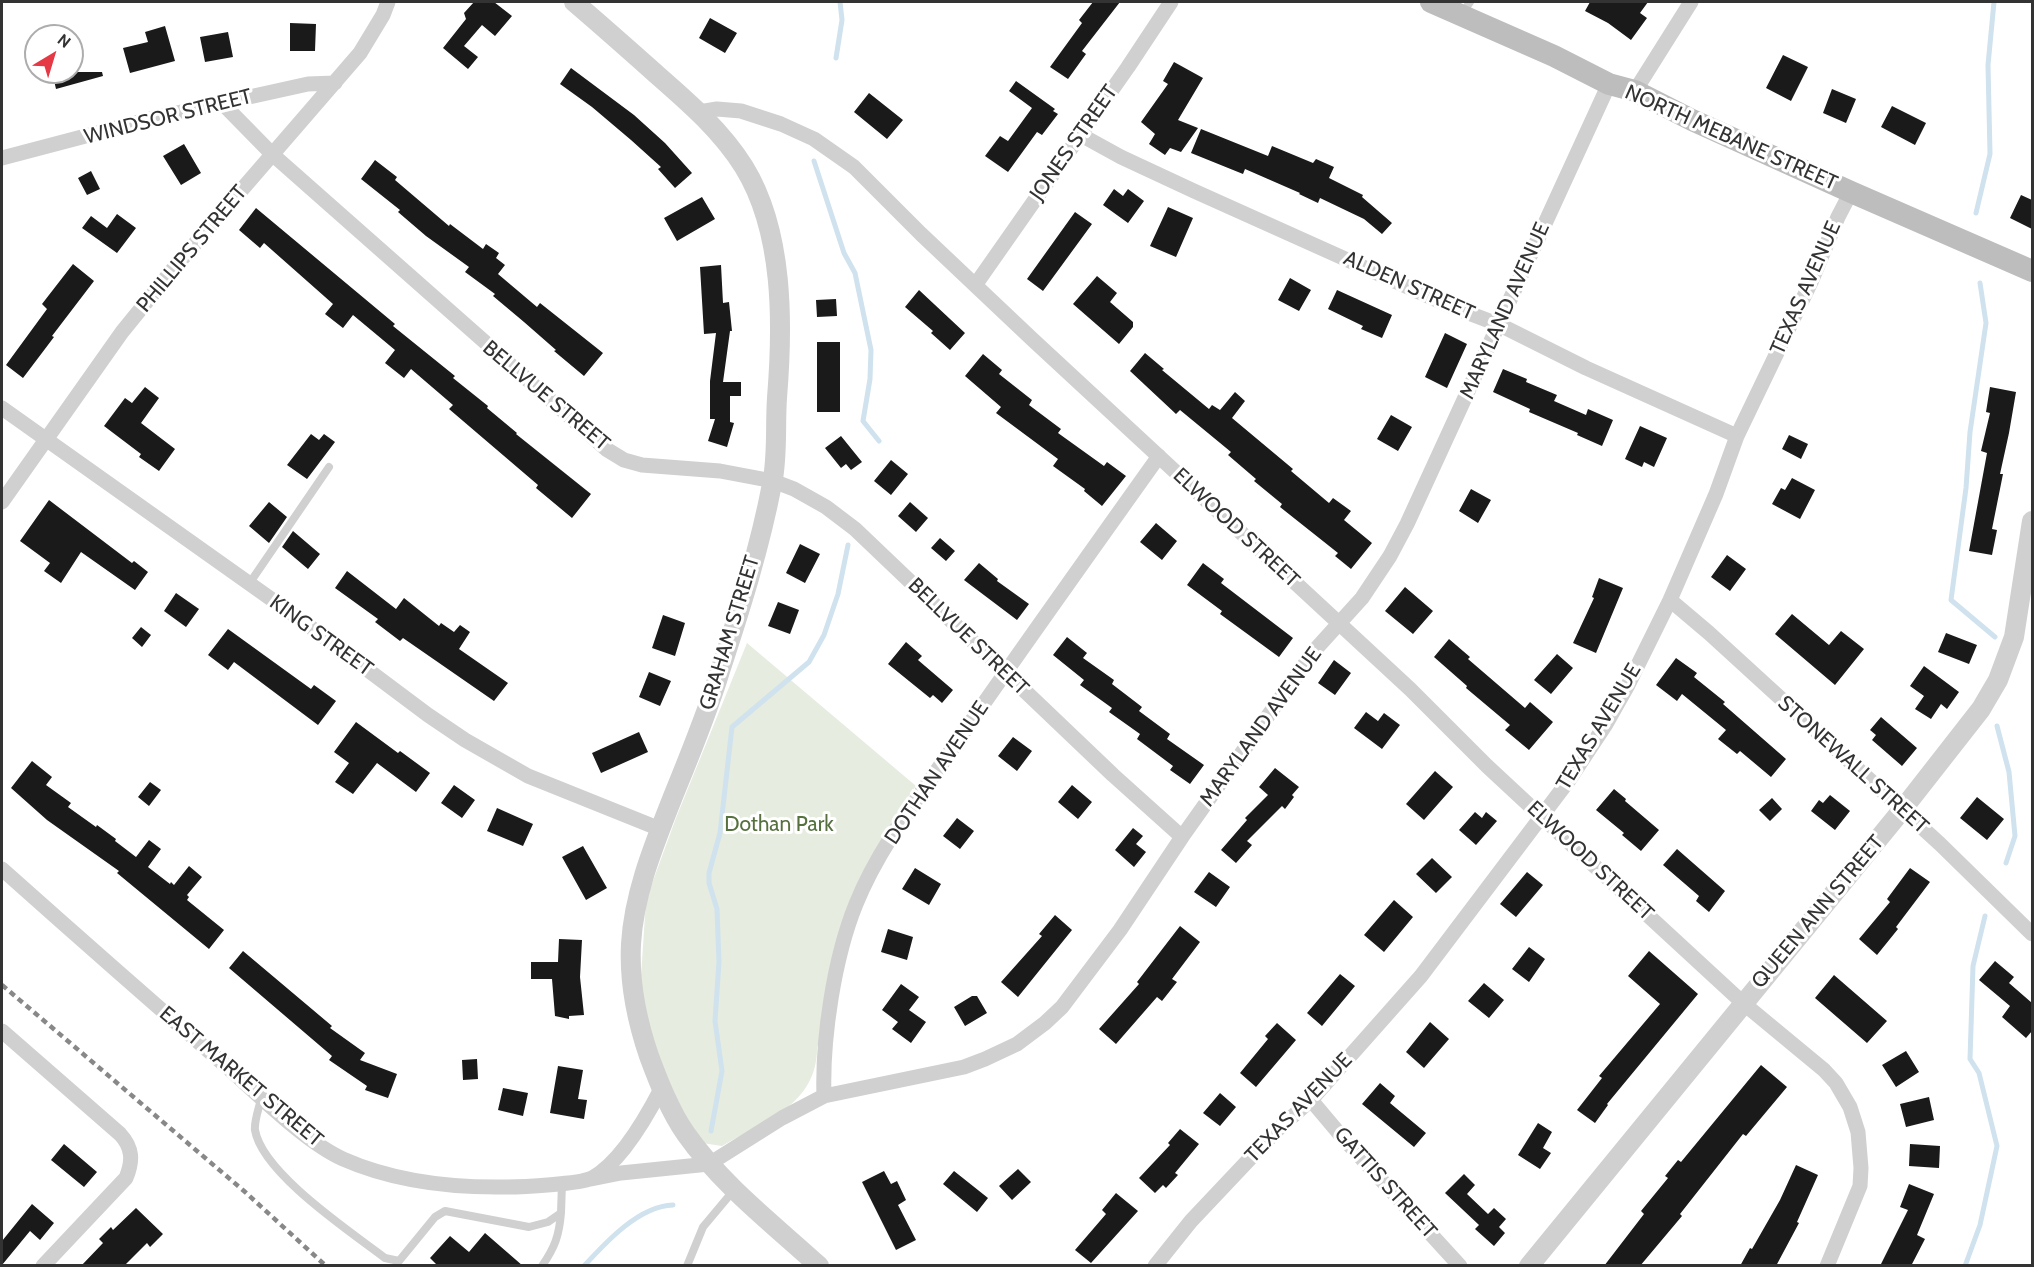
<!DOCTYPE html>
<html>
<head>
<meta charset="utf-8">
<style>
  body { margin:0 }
  #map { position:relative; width:2034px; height:1267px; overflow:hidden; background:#fff; font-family:Cabin,sans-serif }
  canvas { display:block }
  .frame { position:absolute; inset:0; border:3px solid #333; pointer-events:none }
  .north { position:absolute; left:24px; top:24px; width:60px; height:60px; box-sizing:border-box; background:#fff; border:2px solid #adadad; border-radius:50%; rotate:38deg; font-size:16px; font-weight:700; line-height:24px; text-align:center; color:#333 }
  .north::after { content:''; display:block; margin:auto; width:21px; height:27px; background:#e63946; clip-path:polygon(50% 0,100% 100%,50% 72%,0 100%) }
</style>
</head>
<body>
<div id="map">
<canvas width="2034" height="1267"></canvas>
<div class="frame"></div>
<div class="north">N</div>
</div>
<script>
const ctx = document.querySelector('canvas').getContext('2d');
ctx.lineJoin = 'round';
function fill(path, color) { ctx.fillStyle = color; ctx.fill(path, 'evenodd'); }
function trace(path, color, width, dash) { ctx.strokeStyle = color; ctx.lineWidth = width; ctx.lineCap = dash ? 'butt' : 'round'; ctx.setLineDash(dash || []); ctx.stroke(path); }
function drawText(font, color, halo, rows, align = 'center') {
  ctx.font = font + ' Cabin,sans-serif'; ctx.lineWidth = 6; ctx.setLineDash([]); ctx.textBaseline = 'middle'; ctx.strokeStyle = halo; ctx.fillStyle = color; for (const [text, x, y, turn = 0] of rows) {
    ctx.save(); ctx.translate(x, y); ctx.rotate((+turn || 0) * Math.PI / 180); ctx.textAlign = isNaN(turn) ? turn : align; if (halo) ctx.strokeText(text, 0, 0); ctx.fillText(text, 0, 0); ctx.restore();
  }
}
const green = new Path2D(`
  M747,643L916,786L902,806L881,842L817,1048C817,1105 764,1121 722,1146L702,1143L669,1086L654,1048L644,1005L641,977L646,900L676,818Z`);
const stream = new Path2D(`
  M836,58L842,20L840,2
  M814,161L844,253L855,273L871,350L870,379L863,421L879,441
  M1976,213L1990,154L1988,65L1994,2
  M1980,283L1986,323L1970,432L1966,488L1951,600L1995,637
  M1997,726L2009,772L2015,836L2006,863
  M711,1131L722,1071L715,1021L719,962L717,909L709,883V873L720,833L732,727L809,662L824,635L838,594L848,545
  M584,1266C606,1242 639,1206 673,1205
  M1965,1266L1980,1225L1997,1146L1979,1073L1970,1059L1973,966L1985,916`);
const building = new Path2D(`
  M474,2H494L512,16L495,36L482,25L464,46L478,57L468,69L443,48L466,19L464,13Z
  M1093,2H1120L1082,51L1086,54L1068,79L1050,67L1082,23L1079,20Z
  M1590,2H1648L1640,13L1647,18L1631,40L1608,23L1585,11Z
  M710,18L737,33L725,53L699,38Z
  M290,23L316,24L315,51H290Z
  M165,26L175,61L130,73L123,48L148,42L145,32Z
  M228,32L233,57L205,62L200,37Z
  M1783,55L1808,67L1791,101L1766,88Z
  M1174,62L1203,78L1178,120L1198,128L1181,152L1170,148L1165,155L1149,144L1155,134L1141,122L1168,84L1163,81Z
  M571,68L634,115L665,143L692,173L675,188L658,169L661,167L631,140L592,107L560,84Z
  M52,72H102L103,76L56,89Z
  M1016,81L1055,109L1053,111L1058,114L1042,135L1037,132L1008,172L985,156L1000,136L1008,141L1032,108L1009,91Z
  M1832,89L1856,99L1846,123L1823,113Z
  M869,93L903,120L887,139L854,112Z
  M1892,106L1926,123L1915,145L1881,127Z
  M1201,129L1268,156L1272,146L1313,163L1316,159L1334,167L1329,178L1363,195L1362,197L1392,223L1382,234L1364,219L1320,198L1318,203L1299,194L1300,193L1245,169L1243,174L1191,153Z
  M184,144L201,173L181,185L163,156Z
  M375,160L397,177L395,180L449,226L450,224L483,249L486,244L499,253L496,258L505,265L498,274L537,307L540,303L603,353L584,376L554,351L556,350L524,322L493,296L495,294L465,272L469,267L426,236L398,212L400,210L361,179Z
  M91,171L100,189L87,195L78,178Z
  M1114,189L1123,196L1128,189L1144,201L1128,223L1103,205Z
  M2021,195L2032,200V229L2010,218Z
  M702,197L715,219L677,241L664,218Z
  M1168,207L1193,218L1176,257L1150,246Z
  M256,208L395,324L393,326L455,376L453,378L488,406L487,408L517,433L516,434L591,494L572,518L536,488L538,485L449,409L453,405L411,369L404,378L385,363L395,350L353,315L343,328L325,314L333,304L264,243L260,248L239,230Z
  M1075,212L1092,224L1043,291L1027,279Z
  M117,214L136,228L117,253L82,228L91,216L107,228Z
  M73,264L94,281L52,336L54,337L23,378L6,365L47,309L42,304Z
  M721,265L723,303L729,302L732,331H730L723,382H741V396H730V422L734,423L727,447L708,441L715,419H710V381L716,333L704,334L700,267Z
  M1097,276L1117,293L1110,302L1133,322V327L1119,344L1073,304Z
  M1290,278L1311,290L1299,311L1278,300Z
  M919,290L965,333L950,350L931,333L933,331L905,307Z
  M1337,290L1392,315L1382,338L1361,329L1363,326L1328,309Z
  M836,299L837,316L817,317L816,300Z
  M1445,333L1467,344L1447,388L1425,377Z
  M817,342H840V412H817Z
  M1145,353L1164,369L1162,370L1209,409L1212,405L1220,410L1235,392L1245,401L1232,418L1293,469L1291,471L1329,503L1333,498L1351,511L1344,520L1372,543L1351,569L1335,556L1338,553L1280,507L1282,504L1254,481L1256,479L1228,455L1231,452L1180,410L1176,414L1130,371Z
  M983,354L1002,370L999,374L1032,400L1029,405L1061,429L1058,433L1104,466L1107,462L1126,476L1102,506L1084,491L1085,489L1053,466L1058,459L996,413L1001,407L965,376Z
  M1503,369L1527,379L1526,382L1557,395L1554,401L1586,415L1588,409L1613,420L1602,446L1577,435L1578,433L1529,412L1530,409L1493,392Z
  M145,387L159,398L141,423L175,449L159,471L139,457L141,454L104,426L125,398L132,403Z
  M1990,387L2016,392L2009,433L2000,474H2003L1992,529L1997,530L1992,555L1969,551L1987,453L1981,451L1990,413L1986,412Z
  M1391,415L1412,427L1398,451L1377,439Z
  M1640,426L1667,438L1654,467L1644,462L1642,467L1625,459Z
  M311,434L319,440L324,434L335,442L307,479L287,465Z
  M1789,435L1808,444L1801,459L1782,449Z
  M841,436L862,462L851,470L846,464L841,468L825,448Z
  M891,460L908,474L891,495L874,481Z
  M1792,478L1815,490L1800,519L1772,504L1781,488L1785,490Z
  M1471,489L1491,500L1478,523L1459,511Z
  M49,500L132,563L134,561L148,572L135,590L81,552L61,583L44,571L50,563L20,541Z
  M269,502L287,517L269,543L249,526Z
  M910,502L928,518L916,532L898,516Z
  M1156,523L1177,541L1162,560L1140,542Z
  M293,531L320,554L308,569L282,547Z
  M940,538L955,551L946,561L931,548Z
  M800,544L820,554L805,583L786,573Z
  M1727,555L1746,569L1730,591L1711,577Z
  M979,563L998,579L997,581L1029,604L1017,620L964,580Z
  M1203,563L1224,579L1221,583L1293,638L1279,657L1220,614L1222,611L1187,585Z
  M347,571L396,609L404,598L439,626L441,623L454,632L460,625L470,632L459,649L508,683L494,701L403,638L400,641L375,622L378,619L335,588Z
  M1599,578L1623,588L1596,653L1573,643L1594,598L1592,597Z
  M1405,587L1433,611L1413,634L1385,611Z
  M176,593L199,609L186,627L164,611Z
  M778,602L799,610L790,634L768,626Z
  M1792,614L1829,645L1841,631L1864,649L1835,685L1775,634Z
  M663,615L685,623L675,656L652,648Z
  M141,627L151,635L142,647L132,638Z
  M228,629L311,689L314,685L336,701L318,725L234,662L228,670L208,655Z
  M1946,633L1977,645L1969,664L1938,652Z
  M1067,637L1087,653L1083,658L1114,680L1112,684L1142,707L1139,711L1170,734L1167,739L1204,765L1190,784L1170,770L1173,766L1137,739L1140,734L1109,712L1112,708L1080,685L1084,680L1053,655Z
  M1449,639L1470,657L1468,659L1525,708L1530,702L1553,722L1529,750L1505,730L1510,725L1466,688L1467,686L1434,657Z
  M906,642L922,656L918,660L953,690L942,703L933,695L930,698L888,664Z
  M1557,654L1573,668L1551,694L1534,680Z
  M1676,658L1697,673L1694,677L1725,702L1723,704L1786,759L1771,777L1740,751L1737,754L1718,739L1726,730L1682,694L1677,701L1656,685Z
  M1334,660L1351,673L1335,695L1318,683Z
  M1924,666L1959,692L1947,709L1941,704L1931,719L1915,709L1924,696L1910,686Z
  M649,672L671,681L660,706L639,697Z
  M1366,712L1378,721L1384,713L1400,725L1382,749L1354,728Z
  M1881,717L1917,748L1902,766L1872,740L1876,735L1870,730Z
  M356,722L398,753L400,751L430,773L416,792L377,763L353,794L335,782L349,763L334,752Z
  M639,732L648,752L601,773L592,753Z
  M1013,737L1032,751L1017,771L998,756Z
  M32,761L52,777L46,785L71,803L68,807L96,827L97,825L116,839L115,841L136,857L149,840L161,849L148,867L170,884L171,882L174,885L189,866L202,877L187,895L189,897L187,900L224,930L209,949L117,873L119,871L47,820L11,788Z
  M1275,768L1299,787L1292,795L1294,797L1285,809L1282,806L1247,841L1252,845L1236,863L1221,850L1247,820L1245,818L1268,795L1259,787Z
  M1435,771L1453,787L1424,820L1406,804Z
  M150,782L161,790L149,806L138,797Z
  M454,785L475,800L462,818L441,803Z
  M1072,785L1092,802L1078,819L1058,802Z
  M1614,789L1626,799L1625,801L1659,830L1641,851L1622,835L1624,833L1596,810Z
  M1830,795L1850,811L1835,830L1811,811L1819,800L1823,803Z
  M1977,797L2004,819L1987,840L1960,818Z
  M1772,798L1782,809L1770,821L1759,810Z
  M497,808L533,824L523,846L487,831Z
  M1475,812L1482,818L1486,812L1497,821L1476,845L1459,830Z
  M957,818L974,831L960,849L943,836Z
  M1133,828L1143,836L1136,844L1146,852L1134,867L1115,850Z
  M583,846L607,888L586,900L562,857Z
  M1677,849L1725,891L1709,912L1696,901L1699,896L1663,865Z
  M1432,858L1452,877L1436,893L1416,874Z
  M915,868L941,884L929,905L902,889Z
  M1910,868L1930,882L1896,927L1898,929L1877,955L1859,939L1890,902L1887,899Z
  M1209,872L1230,887L1216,907L1194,892Z
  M1527,872L1543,885L1516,917L1500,904Z
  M1394,900L1413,917L1384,952L1364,935Z
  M1055,915L1072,930L1018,997L1001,982L1042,936L1039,934Z
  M1180,926L1200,942L1172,979L1177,982L1162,1001L1157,997L1116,1044L1099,1029L1139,984L1137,982Z
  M888,929L913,937L907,960L881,952Z
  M559,939L582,940L580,977L584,1015L569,1016V1019L555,1016L552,979H531V962H558Z
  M1529,947L1545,959L1529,982L1512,969Z
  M243,951L332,1026L330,1028L365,1053L360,1060L397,1074L388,1098L365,1090L367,1086L329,1060L332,1056L229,968Z
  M1649,951L1698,994L1607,1104L1608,1105L1595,1123L1577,1110L1602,1078L1599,1076L1660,1004L1628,976Z
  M1995,961L2014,977L2009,983L2032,1003V1031L2026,1038L2002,1017L2010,1006L1979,980Z
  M1340,974L1355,986L1322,1026L1307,1013Z
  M1834,975L1887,1021L1867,1043L1815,998Z
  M1484,983L1504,1000L1489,1018L1468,1001Z
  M901,984L919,997L909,1010L926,1022L911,1043L892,1029L898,1022L882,1010Z
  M972,996H977L987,1013L965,1026L954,1007Z
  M1430,1022L1449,1039L1424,1068L1406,1052Z
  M1277,1023L1296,1040L1256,1087L1240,1073L1268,1039L1265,1036Z
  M1906,1051L1919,1072L1896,1087L1882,1065Z
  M477,1059L478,1079L463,1080L462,1060Z
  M1761,1065L1787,1087L1746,1136L1743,1134L1680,1214L1682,1216L1640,1266H1604L1644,1214L1641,1211L1668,1178L1665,1176L1678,1160L1681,1162Z
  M558,1066L583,1070L578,1099L587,1100L584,1119L550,1113Z
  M1380,1083L1395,1096L1390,1103L1426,1133L1414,1147L1362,1104Z
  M503,1088L528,1093L523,1116L498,1110Z
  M1220,1093L1236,1107L1220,1126L1203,1113Z
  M1929,1097L1934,1120L1906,1127L1900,1104Z
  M1538,1123L1552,1132L1543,1148L1551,1153L1540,1169L1518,1155Z
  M1180,1129L1199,1144L1175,1173L1178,1175L1166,1188L1163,1185L1155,1193L1139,1178L1170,1145L1168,1143Z
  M64,1144L97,1172L84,1187L51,1160Z
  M1910,1144L1940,1146L1939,1168L1909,1166Z
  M1796,1165L1818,1175L1797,1222L1799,1223L1776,1266H1740L1750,1248L1752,1249L1780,1200Z
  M1018,1169L1031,1182L1012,1200L999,1186Z
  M884,1171L891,1184L897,1181L906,1200L898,1205L916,1240L896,1250L862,1182Z
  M954,1171L988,1198L977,1212L943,1184Z
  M1464,1174L1475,1185L1467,1194L1488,1214L1494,1208L1506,1219L1499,1227L1505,1233L1494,1246L1475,1229L1479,1225L1445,1193Z
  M1909,1184L1934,1194L1917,1235L1925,1239L1911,1266H1880L1908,1210L1900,1207Z
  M1116,1193L1138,1211L1091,1263L1075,1250L1106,1214L1102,1210Z
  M32,1204L54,1223L40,1240L30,1231L2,1265V1241Z
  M136,1208L163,1234L150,1247L147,1243L124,1266H81L103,1243L99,1239L111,1227L113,1230Z
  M485,1233L523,1266H438L430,1258L450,1236L469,1252Z`);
const service = new Path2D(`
  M1462,14L1470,2
  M249,584L329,467
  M261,1099C259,1108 254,1121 255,1130C262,1173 351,1232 385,1258L399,1261L435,1217L445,1211L529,1227L548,1222L561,1213L562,1183
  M542,1266C555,1247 559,1236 561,1213
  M687,1266L703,1227L734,1190`);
const minor = new Path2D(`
  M1635,91L1691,2
  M222,103L272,154L606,449L624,460L642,465L720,471L773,481L794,489L826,507L855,529L1113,775L1182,837
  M699,112L717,109L741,111L781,124L814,139L854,167L921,234L1032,339L1410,689L1487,766L1615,885L1743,1003L1824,1070L1836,1083L1850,1107L1858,1132L1861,1168L1860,1186L1827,1266
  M1081,135L1121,157L1194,191L1450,306L1500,325L1586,368L1737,436
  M2,158L154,118L308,84L335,83
  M976,284L1128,67L1171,2
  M2,408L305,623L428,715L465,740L528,776L660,829
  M2,502L122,332L174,268L360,53L383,15L388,2
  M1670,600L1709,633L1940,844L2032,934
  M2,869C76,935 151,1001 226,1066C259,1095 304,1141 343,1159C395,1182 451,1188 507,1187C522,1187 580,1184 592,1178C620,1163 647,1116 661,1089
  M2,1031L120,1134C133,1148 133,1161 126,1178L43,1266
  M824,1096C822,1039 834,958 856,904C880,844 923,792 959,739C1025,644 1092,550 1159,456
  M1311,1100L1343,1138L1460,1266
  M591,1179L621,1173L709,1164L782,1118L824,1096L964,1067L985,1059L1017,1044L1045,1023L1062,1007L1120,930L1182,837L1314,651L1362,598L1390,556L1407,524L1609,84
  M1155,1266L1191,1221L1276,1131L1311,1100L1421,976L1569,780L1606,724L1628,685L1670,600L1716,494L1737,436L1811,282L1838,217L1851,192`);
const tertiary = new Path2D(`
  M574,2C601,25 628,49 655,73C687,101 721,130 744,167C784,232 783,324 777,398C775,426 778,456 772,484C760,547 740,610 720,671C707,714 689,757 672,799C654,845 634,893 631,944C629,982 637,1021 649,1056C659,1083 670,1111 686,1134C722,1185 773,1224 819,1266
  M1529,1266L1902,810L1981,709L1998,680L2014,637L2032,521`);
const secondary = new Path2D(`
  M1431,2L1554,56L1609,84L1635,91L1692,120L1851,192L2032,271`);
const rail = new Path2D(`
  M2,985L244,1191L326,1266`);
const streetNames = [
  ["WINDSOR STREET",168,117,-14],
  ["NORTH MEBANE STREET",1731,138,24],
  ["JONES STREET",1074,143,-55],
  ["PHILLIPS STREET",192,249,-50],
  ["ALDEN STREET",1409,286,24],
  ["TEXAS AVENUE",1806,288,-66],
  ["MARYLAND AVENUE",1505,311,-66],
  ["BELLVUE STREET",546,396,40],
  ["ELWOOD STREET",1236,528,43],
  ["GRAHAM STREET",730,633,-73],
  ["KING STREET",321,636,36],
  ["BELLVUE STREET",968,637,44],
  ["MARYLAND AVENUE",1261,727,-54],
  ["TEXAS AVENUE",1599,727,-59],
  ["STONEWALL STREET",1853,765,42],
  ["DOTHAN AVENUE",937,773,-56],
  ["ELWOOD STREET",1590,861,43],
  ["QUEEN ANN STREET",1818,912,-50],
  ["EAST MARKET STREET",241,1077,40],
  ["TEXAS AVENUE",1299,1108,-46],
  ["GATTIS STREET",1385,1183,48]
];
const parkNames = [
  ["Dothan Park",779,825]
];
fill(green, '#e6ecdf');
trace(stream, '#cfe2ee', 5);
fill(building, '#1a1a1a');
trace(service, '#d0d0d0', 8);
trace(minor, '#d0d0d0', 15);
trace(tertiary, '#d0d0d0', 20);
trace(secondary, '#bdbdbd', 22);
trace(rail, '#888', 4.5, [6, 4.5]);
drawText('21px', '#333', '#fff', streetNames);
drawText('21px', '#56703f', '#fff', parkNames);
</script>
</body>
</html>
